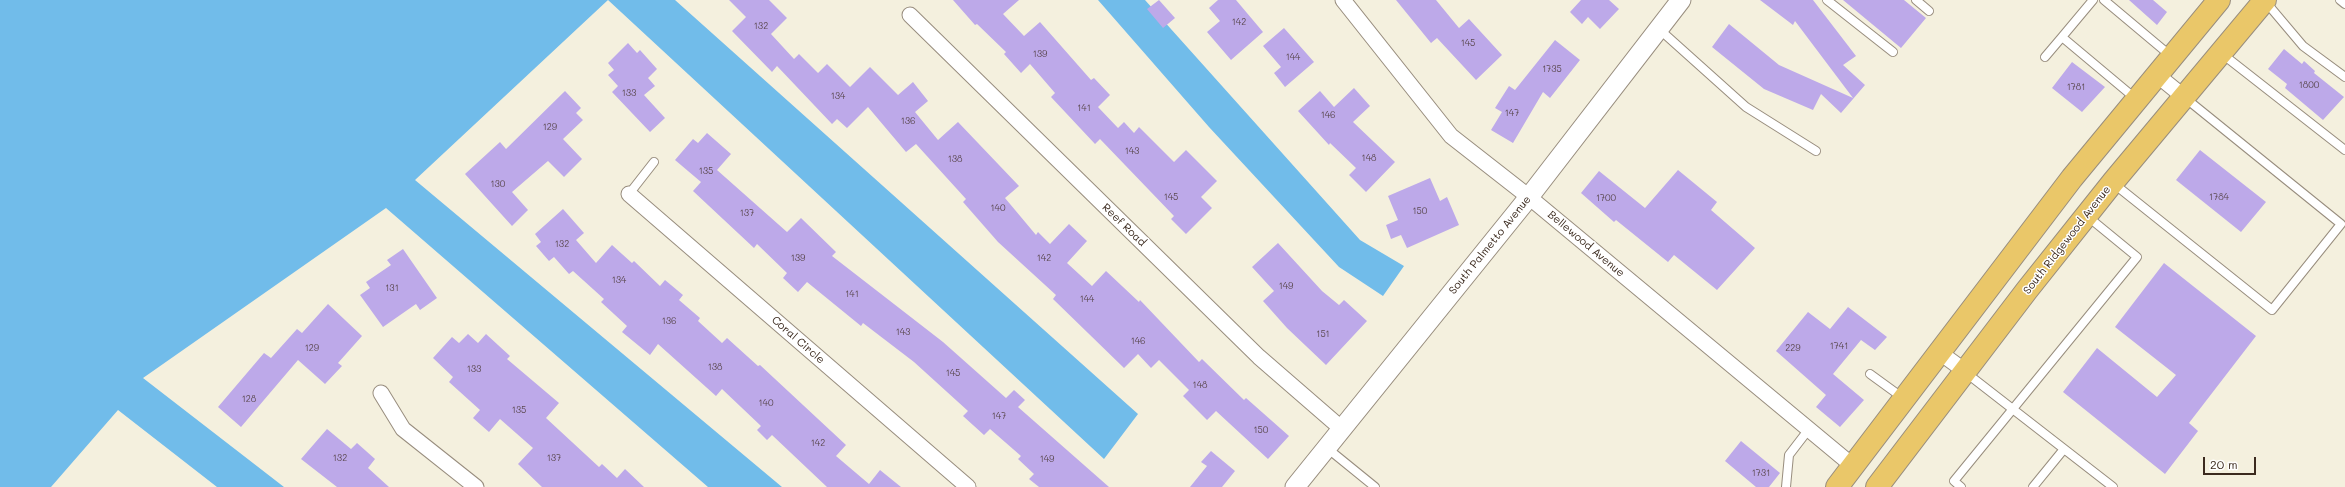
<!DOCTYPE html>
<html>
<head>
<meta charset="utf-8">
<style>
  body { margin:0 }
  #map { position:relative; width:2345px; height:487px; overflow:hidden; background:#f4f0de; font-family:Mali,sans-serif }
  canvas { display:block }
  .scale { position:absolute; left:2203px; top:457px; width:53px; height:18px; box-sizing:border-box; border:2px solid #3b2a1e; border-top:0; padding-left:5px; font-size:12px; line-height:14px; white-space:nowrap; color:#3b2a1e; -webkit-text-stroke:3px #fff; paint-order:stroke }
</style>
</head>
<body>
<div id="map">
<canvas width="2345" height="487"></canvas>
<div class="scale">20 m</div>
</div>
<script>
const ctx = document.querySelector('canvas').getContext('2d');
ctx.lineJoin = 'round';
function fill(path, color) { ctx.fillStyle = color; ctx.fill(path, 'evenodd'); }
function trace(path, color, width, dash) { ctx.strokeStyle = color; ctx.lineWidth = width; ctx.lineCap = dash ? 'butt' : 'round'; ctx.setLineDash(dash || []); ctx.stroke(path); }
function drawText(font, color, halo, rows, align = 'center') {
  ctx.font = font + ' Mali,sans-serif'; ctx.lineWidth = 3; ctx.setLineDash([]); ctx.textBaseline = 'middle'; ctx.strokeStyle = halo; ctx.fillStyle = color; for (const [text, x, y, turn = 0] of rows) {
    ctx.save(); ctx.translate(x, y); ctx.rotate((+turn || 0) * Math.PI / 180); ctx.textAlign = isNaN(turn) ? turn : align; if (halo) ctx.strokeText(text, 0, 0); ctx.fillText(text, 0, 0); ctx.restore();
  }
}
const water = new Path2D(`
  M0,0H675L1138,414L1104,459L608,0L415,180L782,487H708L386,208L143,378L284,487H217L118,410L51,487H0Z
  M1098,0H1145L1360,240L1404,266L1383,296L1339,267L1209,127Z`);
const building = new Path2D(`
  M729,0H769L787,18L771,34L794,59L799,54L818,73L827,64L850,87L870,67L898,95L913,82L928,101L915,112L938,140L958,122L1019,186L1005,198L1036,235L1038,232L1050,244L1069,224L1087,241L1067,263L1092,286L1106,271L1139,302L1140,300L1199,362L1202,359L1244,400L1246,398L1289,436L1268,459L1216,411L1207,420L1183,396L1189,390L1159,360L1151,368L1138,354L1124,368L1053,299L1056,295L998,242L963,202L966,199L916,144L906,152L868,107L847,128L837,119L832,124L777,66L772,72L732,31L746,17Z
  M953,0H1019L1003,14L1024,36L1040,22L1091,80L1094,78L1110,95L1098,107L1118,128L1124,122L1134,133L1139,127L1174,162L1186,150L1217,181L1201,197L1212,208L1186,234L1171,219L1174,216L1100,139L1095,144L1051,97L1055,93L1030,64L1021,73L1004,54L1006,52L977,24L975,25Z
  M1159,0L1175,18L1163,28L1147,9Z
  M1218,0H1236L1263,32L1231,60L1207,32L1220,21L1209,8Z
  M1396,0H1436L1459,28L1469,19L1502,55L1476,80L1437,38L1431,43Z
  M1581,0H1609L1619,9L1600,29L1588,17L1582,24L1570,12Z
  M1760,0H1813L1856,56L1843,65L1865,85L1841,113L1821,94L1813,110L1764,89L1712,47L1729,24L1779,65L1853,98L1795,21L1793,25Z
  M1843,0H1904L1926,18L1901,48Z
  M2129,0H2153L2167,12L2157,25Z
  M1284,28L1314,62L1285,87L1274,73L1281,67L1263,46Z
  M1555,40L1580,60L1550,98L1543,92L1513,143L1491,130L1502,112L1495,108L1509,86L1515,90Z
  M628,43L637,53L640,50L657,69L648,78L655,86L644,95L665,118L650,132L612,92L618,86L608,75L614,70L608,63Z
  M2284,49L2302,64L2304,61L2315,71L2314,73L2344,97L2323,120L2285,88L2287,84L2268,69Z
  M2072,62L2105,87L2082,112L2052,88Z
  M1354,88L1370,106L1353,122L1395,162L1366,192L1349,175L1356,168L1330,143L1329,145L1298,111L1320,91L1334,107Z
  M565,91L581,108L576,113L583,120L563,139L582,159L564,177L548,161L512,192L528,210L512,226L465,174L500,142L506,149Z
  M707,133L731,154L717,170L787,232L801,218L836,252L832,256L943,342L1006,398L1014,390L1025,400L1018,407L1109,487H1039L1029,479L1034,474L1018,459L1021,456L990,429L984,435L963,416L968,411L914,362L863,323L861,326L807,282L798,292L783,278L787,273L757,244L754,248L693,191L701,182L675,160L693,139L698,143Z
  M2200,150L2266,202L2241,232L2176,180Z
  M1678,170L1717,202L1711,210L1755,248L1717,290L1674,255L1668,262L1616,220L1614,222L1581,193L1599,171L1645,208Z
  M1430,178L1440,201L1447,197L1459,225L1407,248L1401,235L1391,239L1386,225L1398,220L1388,196Z
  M563,209L584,233L576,240L596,263L612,245L632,263L634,261L660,286L665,280L683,295L679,300L700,318L698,321L722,343L727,338L758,366L760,365L846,445L836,456L869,484L880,470L901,487H827L772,435L767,440L757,430L761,426L722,389L716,396L658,344L650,355L622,332L627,326L601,302L604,299L573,271L569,274L554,257L549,261L536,246L541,242L535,234Z
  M1278,243L1322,291L1339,305L1344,300L1367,321L1326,365L1287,328L1263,301L1274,291L1252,267Z
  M403,249L437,298L420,310L416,304L383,327L360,295L370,288L366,282L391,265L387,260Z
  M2164,263L2256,336L2189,423L2198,431L2165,474L2063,392L2097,348L2157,397L2176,375L2115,327Z
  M328,304L362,336L338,363L342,366L325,384L298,360L241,427L218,407L264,353L271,358L297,329L302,333Z
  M1848,307L1887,337L1875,350L1861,340L1833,374L1864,400L1840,427L1816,407L1826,395L1776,351L1808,312L1830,329Z
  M468,334L478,343L486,334L510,356L507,359L559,403L546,418L599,467L602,464L617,478L625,469L644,487H542L518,464L533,448L500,419L489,432L473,418L480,410L449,382L453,377L433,358L452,337L459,343Z
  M327,429L351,449L357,443L375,459L368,468L389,487H337L301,459Z
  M1741,441L1780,473L1769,487H1756L1725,461Z
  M1211,451L1235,471L1222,487H1190L1207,466L1201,462Z`);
const service = new Path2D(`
  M1827,0L1893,52
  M1916,0L1929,11
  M2093,0L2062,37L2136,99
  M2104,0L2172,57
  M2340,0L2345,4
  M2265,1L2303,46L2345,77
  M1659,29L1746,107L1816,151
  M2221,53L2345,150
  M2045,57L2062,37
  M2113,183L2272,310L2341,224L2184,97
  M629,194L654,162
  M1965,372L2113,487
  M1870,374L1903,398
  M1327,448L1375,487
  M1786,487L1789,455L1809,429
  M1961,487L1954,481L2137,257L2087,216
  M2033,487L2064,449`);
const minor = new Path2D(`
  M1343,0L1451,136L1529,197L1853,466
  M910,15L1259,357L1342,429
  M2157,75L2184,97
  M629,194L968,487
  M1939,352L1965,371
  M381,393L403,429L476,487`);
const tertiary = new Path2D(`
  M1295,487L1529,197L1681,0`);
const primary = new Path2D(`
  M1837,487L2072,178L2219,0
  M1877,487L2027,290L2113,182L2265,0`);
const numberNames = [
  ["142",1239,22],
  ["132",761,26],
  ["145",1468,43],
  ["139",1040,54],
  ["144",1293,57],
  ["1735",1552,69],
  ["1800",2309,85],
  ["1781",2076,87],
  ["133",629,93],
  ["134",838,96],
  ["141",1084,108],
  ["147",1512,113],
  ["146",1328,115],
  ["136",908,121],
  ["129",550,127],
  ["143",1132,151],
  ["148",1369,158],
  ["138",955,159],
  ["135",706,171],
  ["130",498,184],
  ["145",1171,197],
  ["1784",2219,197],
  ["1700",1606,198],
  ["140",998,208],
  ["150",1420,211],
  ["137",747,213],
  ["132",562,244],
  ["139",798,258],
  ["142",1044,258],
  ["134",619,280],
  ["149",1286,286],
  ["131",392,288],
  ["141",852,294],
  ["144",1087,299],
  ["136",669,321],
  ["143",903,332],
  ["151",1323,334],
  ["146",1138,341],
  ["1741",1839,346],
  ["129",312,348],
  ["229",1793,348],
  ["138",715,367],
  ["133",474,369],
  ["145",953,373],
  ["148",1200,385],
  ["128",249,399],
  ["140",766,403],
  ["135",519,410],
  ["147",999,416],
  ["150",1261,430],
  ["142",818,443],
  ["132",340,458],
  ["137",554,458],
  ["149",1047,459],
  ["1731",1761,473]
];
const streetNames = [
  ["Reef Road",1124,225,44],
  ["South Ridgewood Avenue",2067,240,-52],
  ["Bellewood Avenue",1586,244,40],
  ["South Palmetto Avenue",1490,245,-51],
  ["Coral Circle",798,340,41]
];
fill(water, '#71bcea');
fill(building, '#bda9e9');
trace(service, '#988d7e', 10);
trace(minor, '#988d7e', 17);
trace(tertiary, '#988d7e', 21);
trace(primary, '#988d7e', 24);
trace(service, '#fff', 8);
trace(minor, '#fff', 15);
trace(tertiary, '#fff', 19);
trace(primary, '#eac769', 22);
drawText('9px', '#5c4a51', null, numberNames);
drawText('11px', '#3b2a1e', '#fff', streetNames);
</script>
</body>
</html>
